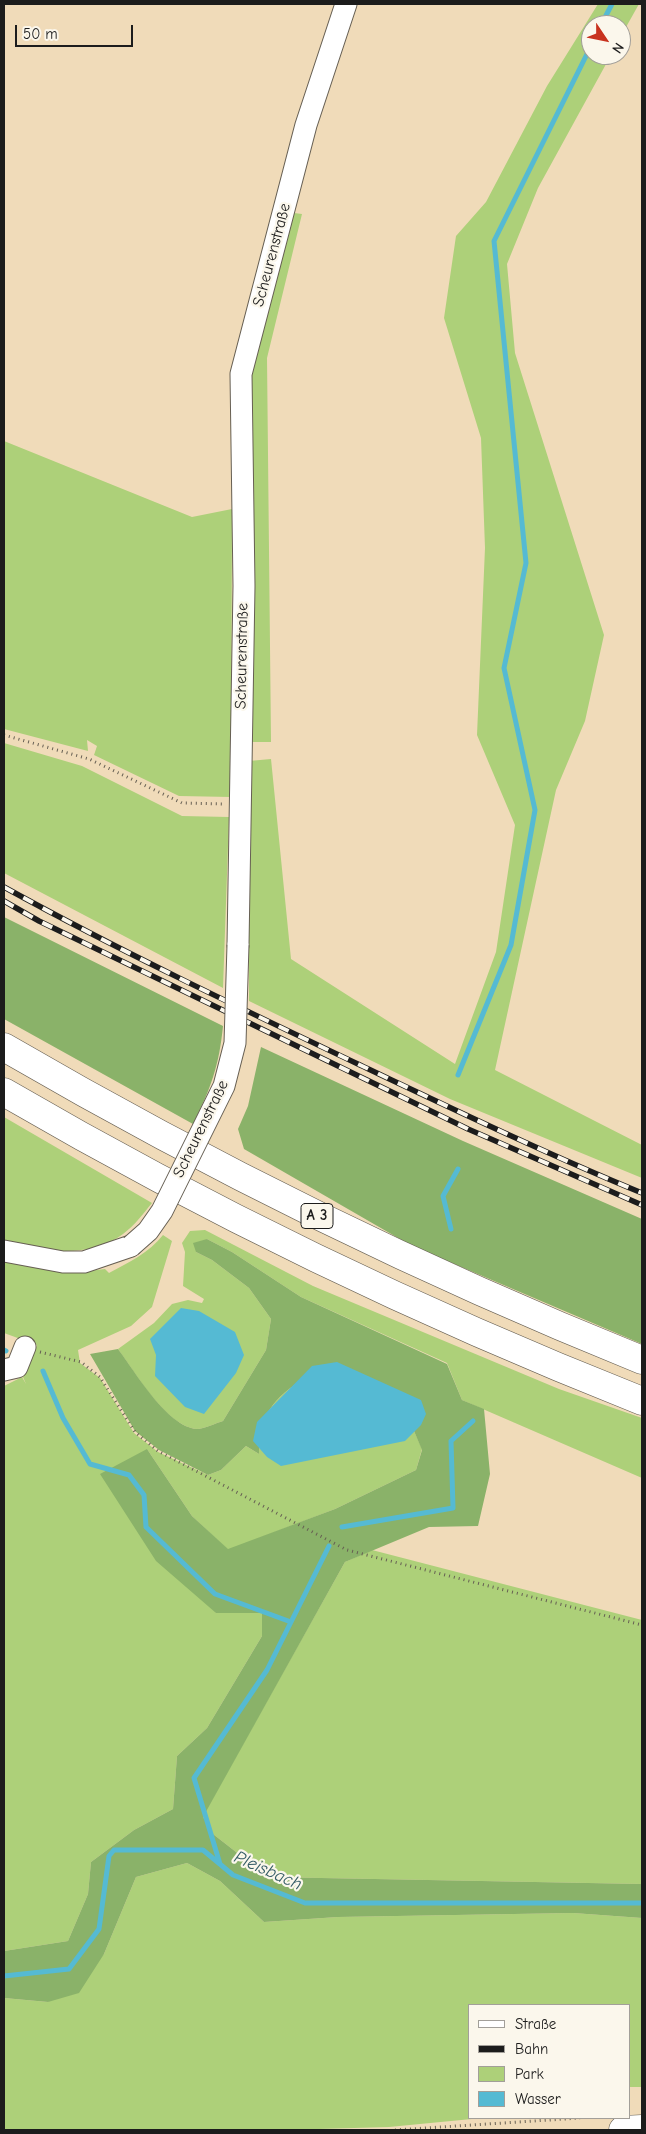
<!DOCTYPE html>
<html>
<head>
<meta charset="utf-8">
<style>
  body { margin:0 }
  #map { position:relative; width:646px; height:2134px; overflow:hidden; background:#f0dbb9; font-family:"Comic Neue",sans-serif }
  canvas { display:block }
  .frame { position:absolute; inset:0; border:5px solid #1c1c1c; pointer-events:none }
  .legend { position:absolute; left:468px; top:2004px; width:162px; height:115px; box-sizing:border-box; background:#fbf7ec; border:1px solid #a29f99; margin:0; padding:6px 9px; list-style:none; font-size:15px; color:#1c1c1c }
  .legend li { display:flex; align-items:center; gap:10px; height:25px }
  .legend b { width:25px; border:1px solid #a29f99 }
  .north { position:absolute; left:581px; top:15px; width:50px; height:50px; box-sizing:border-box; background:#fbf7ec; border:1px solid #a29f99; border-radius:50%; rotate:124deg; font-size:14px; font-weight:700; line-height:20px; text-align:center; color:#1c1c1c }
  .north::after { content:''; display:block; margin:auto; width:18px; height:22px; background:#c8321e; clip-path:polygon(50% 0,100% 100%,50% 72%,0 100%) }
  .scale { position:absolute; left:15px; top:25px; width:118px; height:22px; box-sizing:border-box; border:2px solid #1c1c1c; border-top:0; padding-left:6px; font-size:15px; line-height:18px; white-space:nowrap; color:#1c1c1c; -webkit-text-stroke:4px #fbf7ec; paint-order:stroke }
</style>
</head>
<body>
<div id="map">
<canvas width="646" height="2134"></canvas>
<div class="frame"></div>
<ul class="legend">
<li><b style="height:6px;background:#fff"></b>Straße</li>
<li><b style="height:6px;background:#1c1c1c"></b>Bahn</li>
<li><b style="height:14px;background:#add079"></b>Park</li>
<li><b style="height:14px;background:#55bad3"></b>Wasser</li>
</ul>
<div class="north">N</div>
<div class="scale">50 m</div>
</div>
<script>
const ctx = document.querySelector('canvas').getContext('2d');
ctx.lineJoin = 'round';
function fill(path, color) { ctx.fillStyle = color; ctx.fill(path, 'evenodd'); }
function trace(path, color, width, dash) { ctx.strokeStyle = color; ctx.lineWidth = width; ctx.lineCap = dash ? 'butt' : 'round'; ctx.setLineDash(dash || []); ctx.stroke(path); }
function drawText(font, color, halo, rows, align = 'center') {
  ctx.font = font + ' "Comic Neue",sans-serif'; ctx.lineWidth = 4.5; ctx.setLineDash([]); ctx.textBaseline = 'middle'; ctx.strokeStyle = halo; ctx.fillStyle = color; for (const [text, x, y, turn = 0] of rows) {
    ctx.save(); ctx.translate(x, y); ctx.rotate((+turn || 0) * Math.PI / 180); ctx.textAlign = isNaN(turn) ? turn : align; if (halo) ctx.strokeText(text, 0, 0); ctx.fillText(text, 0, 0); ctx.restore();
  }
}
const green = new Path2D(`
  M598,4H639L621,36V25H591V55H611L538,188L507,264L515,353L604,635L585,721L556,790L495,1070L642,1145V1178L450,1099L249,1001V761L271,759L291,959L455,1064L496,952L515,825L477,735L485,548L481,438L444,318L456,236L486,202L547,86Z
  M294,213L302,214L267,358L271,742H248L252,375Z
  M4,441L192,517L232,509L231,797L179,796L94,755L97,746L87,740L88,751L4,729Z
  M4,743L82,766L182,816L229,817L223,988L4,873Z
  M4,1117L152,1203C143,1214 135,1225 123,1234C88,1260 43,1250 4,1243Z
  M205,1230L313,1286L559,1389L642,1418V1478L462,1400L447,1363L301,1297L232,1252L207,1239L196,1252L212,1260L249,1288L271,1319L266,1350L223,1421C216,1423 204,1429 197,1429C167,1427 135,1372 118,1349L154,1323L172,1304L188,1300L202,1303L204,1299L183,1286L185,1252L182,1243L190,1231Z
  M163,1235L172,1241L152,1307L131,1326L78,1350L80,1363L100,1378L134,1433L158,1452L208,1475L221,1470L246,1446L259,1454C260,1413 273,1399 306,1377L414,1431L422,1449L416,1470L335,1509L228,1550L192,1516L147,1449L216,1613H262V1636L207,1728L177,1756L173,1809L134,1830L91,1862L88,1894L68,1941L4,1951V1386L22,1377L26,1384L23,1377L37,1345L4,1333V1262L80,1272L105,1269L109,1273C129,1262 149,1253 163,1235Z
  M372,1550L642,1620V1884L268,1877L213,1834L202,1817L345,1562Z
  M187,1863L220,1881L264,1922L338,1917L573,1913L642,1918V2087H630V2005H470V2118H482L389,2127L284,2130H4V1998L48,2002L104,1954L136,1877Z`);
const forest = new Path2D(`
  M4,917L223,1026C219,1066 211,1088 193,1124L4,1019Z
  M261,1047L463,1141L642,1219V1344L412,1246L244,1149L238,1129L248,1106Z
  M207,1239L232,1252L301,1297L447,1364L462,1400L484,1409L490,1474L478,1526L429,1527L345,1562L203,1817L213,1834L268,1877L642,1884V1918L573,1913L338,1917L264,1922L220,1881L187,1863L136,1877L104,1954L79,1993L48,2002L4,1998V1951L68,1941L88,1894L91,1862L134,1830L173,1809L177,1756L207,1728L262,1636V1613H216L156,1561L100,1474L147,1449L192,1516L228,1549L335,1509L416,1470L422,1450L414,1431L306,1377C273,1399 260,1413 259,1454L246,1446L221,1470L208,1475L159,1450L135,1431L90,1354L118,1349C135,1371 167,1427 197,1429C204,1429 216,1423 223,1421L266,1350L271,1319L249,1288L212,1260L196,1252L193,1243Z`);
const water = new Path2D(`
  M181,1308L199,1311L235,1332L244,1355L236,1373L204,1414L185,1407L155,1376L156,1355L150,1339Z
  M337,1362L421,1400L426,1414L421,1425L405,1441L281,1466L267,1457L253,1441L257,1422L312,1366Z`);
const stream = new Path2D(`
  M601,25L612,4
  M458,1075L511,945L535,810L504,668L526,563L494,241L591,46
  M451,1229L443,1196L458,1169
  M4,1350L6,1351
  M43,1371L63,1418L90,1464L129,1475L144,1495L146,1527L215,1594L291,1622
  M342,1527L453,1508L451,1441L473,1421
  M220,1864L194,1778L267,1670L329,1546
  M4,1976L69,1969L99,1929L109,1856L114,1850H203L233,1875L305,1903H642`);
const path = new Path2D(`
  M4,735L89,759L182,803L222,804
  M40,1352L81,1362L100,1377L135,1432L158,1451L347,1550L642,1625
  M395,2130L580,2118`);
const minor = new Path2D(`
  M238,945L244,586L241,374L306,125L346,4
  M4,1251L63,1262H84L131,1246
  M4,1370L17,1367L25,1347`);
const major = new Path2D(`
  M623,2130L642,2129`);
const highway = new Path2D(`
  M4,1047C210,1167 421,1271 642,1360
  M4,1092C208,1211 422,1314 642,1401`);
const rail = new Path2D(`
  M4,887C120,951 240,1008 360,1065C453,1109 547,1154 642,1193
  M4,901L39,921L468,1129L642,1205`);
const minorBridge = new Path2D(`
  M131,1246L148,1231L162,1211L224,1086L235,1043L238,945`);
const shields = [
  [317,1216,32]
];
const shieldNames = [
  ["A 3",317,1216]
];
const streetNames = [
  ["Scheurenstraße",272,255,-75],
  ["Scheurenstraße",242,656,-89],
  ["Scheurenstraße",201,1129,-64]
];
const waterNames = [
  ["Pleisbach",268,1871,24]
];
fill(green, '#add079');
fill(forest, '#8ab269');
fill(water, '#55bad3');
trace(stream, '#55bad3', 5);
trace(minor, '#665f53', 23);
trace(major, '#665f53', 29);
trace(highway, '#665f53', 29);
trace(path, '#665f53', 3, [1, 4]);
trace(minor, '#fff', 21);
trace(major, '#fff', 28);
trace(highway, '#fff', 28);
trace(rail, '#1c1c1c', 5.5);
trace(rail, '#fbf7ec', 4, [11]);
trace(minorBridge, '#665f53', 23, []);
trace(minorBridge, '#fff', 21);
for (const [x, y, w] of shields) { const box = new Path2D(); box.roundRect(x - w / 2, y - 12.5, w, 25, 4); ctx.fillStyle = '#fbf7ec'; ctx.fill(box); trace(box, '#1c1c1c', 1); }
drawText('bold 15px', '#1c1c1c', null, shieldNames);
drawText('16px', '#1c1c1c', '#fbf7ec', streetNames);
drawText('italic 18px', '#335b65', '#fbf7ec', waterNames);
</script>
</body>
</html>
